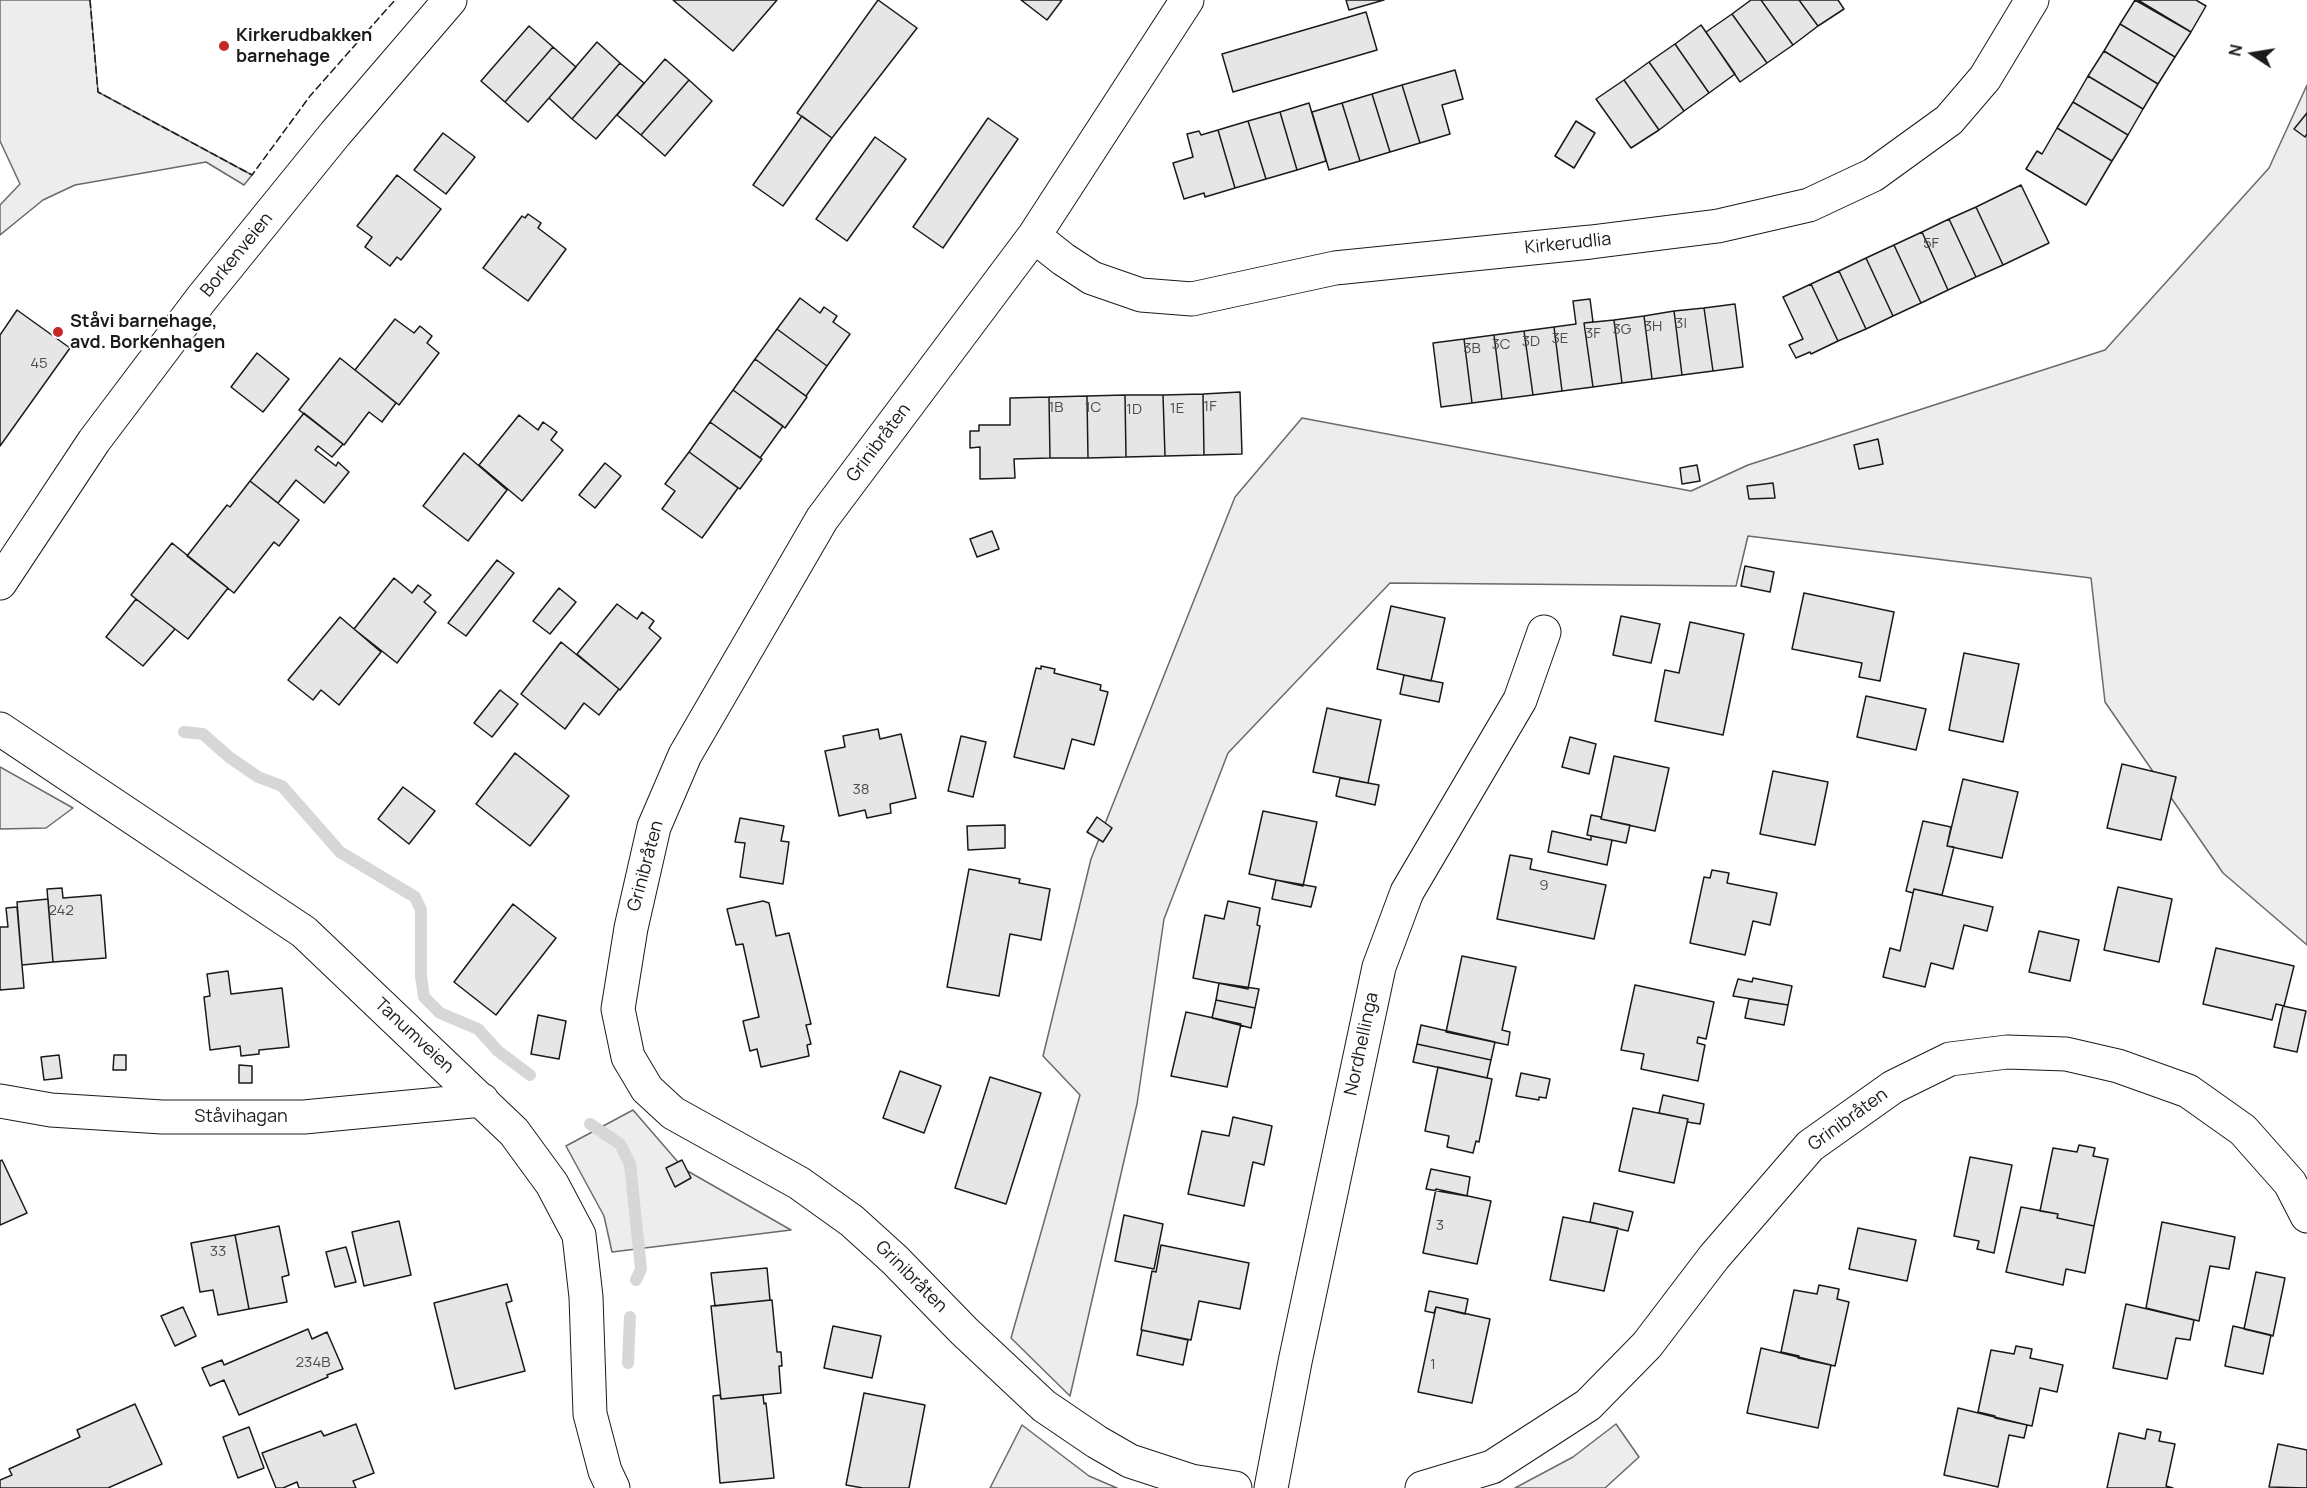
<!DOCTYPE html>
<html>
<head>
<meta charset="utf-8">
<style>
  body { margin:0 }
  #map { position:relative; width:2307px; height:1488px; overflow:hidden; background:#fff; font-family:Manrope,sans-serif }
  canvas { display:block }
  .north { position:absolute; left:2223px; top:24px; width:60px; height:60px; -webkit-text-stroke:4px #fff; paint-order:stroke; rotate:282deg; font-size:16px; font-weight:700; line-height:24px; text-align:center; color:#1a1a1a }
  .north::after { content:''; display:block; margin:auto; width:21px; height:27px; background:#1a1a1a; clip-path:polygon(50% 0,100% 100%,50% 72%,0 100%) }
</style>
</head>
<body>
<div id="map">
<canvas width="2307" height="1488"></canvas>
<div class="north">N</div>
</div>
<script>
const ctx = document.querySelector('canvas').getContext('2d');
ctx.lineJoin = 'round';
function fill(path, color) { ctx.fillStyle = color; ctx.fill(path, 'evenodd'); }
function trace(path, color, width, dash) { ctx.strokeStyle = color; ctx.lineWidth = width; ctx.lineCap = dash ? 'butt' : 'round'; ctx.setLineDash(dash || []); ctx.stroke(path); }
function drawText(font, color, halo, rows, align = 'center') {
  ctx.font = font + ' Manrope,sans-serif'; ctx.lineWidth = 4.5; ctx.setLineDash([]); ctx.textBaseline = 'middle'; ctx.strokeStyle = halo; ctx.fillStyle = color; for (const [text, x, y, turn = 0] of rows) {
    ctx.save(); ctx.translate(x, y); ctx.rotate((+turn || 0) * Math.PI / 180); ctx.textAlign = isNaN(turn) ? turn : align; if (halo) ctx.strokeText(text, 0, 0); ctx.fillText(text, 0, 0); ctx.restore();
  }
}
const green = new Path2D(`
  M0,0H90L98,92L252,175L244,185L206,162L75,185L43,200L0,235V205L20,184L0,141Z
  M2307,85V945L2223,873L2105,702L2091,578L1748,536L1736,586L1390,583L1228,753L1164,919L1137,1104L1070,1396L1011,1338L1080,1095L1043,1056L1091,859L1235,497L1302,418L1691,491L1748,465L2105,350L2269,168Z
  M0,767L73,808L46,828L0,829Z
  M633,1110L684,1169L791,1230L612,1252L604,1216L566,1146Z
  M1616,1424L1639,1457L1605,1488H1515L1573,1457Z
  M1022,1425L1089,1476L1117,1488H990Z`);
const stream = new Path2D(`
  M184,732L203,734L229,757L258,777L282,786L340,852L415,897L421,910V976L424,997L440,1013L478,1029L498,1051L530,1075
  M590,1124L620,1144L630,1164L641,1269L636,1280
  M628,1363L630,1317`);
const building = new Path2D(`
  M673,0H777L733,51Z
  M878,0L917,28L832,138L797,113Z
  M1021,0H1062L1047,20Z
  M1346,0H1384L1349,10Z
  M1751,0H1761L1793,45L1767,63L1732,14Z
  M1761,0H1799L1818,26L1793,45Z
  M1799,0H1838L1844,9L1818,26Z
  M2135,0L2191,32L2175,57L2120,24Z
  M2138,0H2196L2206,6L2191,32Z
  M1366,12L1377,50L1233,92L1222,54Z
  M1732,14L1767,63L1740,82L1706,32Z
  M2120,24L2175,57L2158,84L2104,51Z
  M1701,25L1735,74L1709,93L1675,44Z
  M529,26L553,47L505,102L481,81Z
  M597,42L620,63L572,119L549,98Z
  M1675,44L1709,93L1684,111L1649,62Z
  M553,47L576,67L528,122L505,102Z
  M2104,51L2158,84L2143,109L2088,76Z
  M665,59L689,80L641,135L617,115Z
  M1649,62L1684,111L1659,130L1624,80Z
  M620,63L644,83L596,139L572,119Z
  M1455,70L1463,99L1442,105L1450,134L1420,143L1402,85Z
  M2088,76L2143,109L2128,135L2073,102Z
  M689,80L712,101L665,156L641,135Z
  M1624,80L1659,130L1631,148L1596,99Z
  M1402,85L1420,143L1390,152L1372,94Z
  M1372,94L1390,152L1360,161L1342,103Z
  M2073,102L2128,135L2112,161L2057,128Z
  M1309,103L1326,161L1297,170L1280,112Z
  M1342,103L1360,161L1329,170L1312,112Z
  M1280,112L1297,170L1266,179L1248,121Z
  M2307,113V134L2305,137L2294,129Z
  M802,116L832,138L783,206L753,185Z
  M988,118L1018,139L943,248L913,227Z
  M1248,121L1266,179L1235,188L1218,130Z
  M1576,121L1595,133L1574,168L1555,156Z
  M2057,128L2112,161L2086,205L2026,169L2037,151L2042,154Z
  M1218,130L1235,188L1205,197L1204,193L1184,199L1173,163L1193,157L1187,134L1199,131L1201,135Z
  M443,133L475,157L446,194L414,170Z
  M875,137L906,159L847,241L816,219Z
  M397,175L441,209L401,260L397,257L390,266L365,247L372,237L357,226Z
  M2021,185L2049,243L2003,265L1976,207Z
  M1976,207L2003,265L1976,277L1949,219Z
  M528,214L541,223L538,228L566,249L528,301L483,268L522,216L525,218Z
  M1949,219L1976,277L1948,290L1922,232Z
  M1922,232L1948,290L1921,303L1894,245Z
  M1894,245L1921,303L1893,316L1866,258Z
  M1866,258L1893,316L1866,329L1839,271Z
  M1839,271L1866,329L1838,341L1811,284Z
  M1811,284L1838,341L1811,354L1810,352L1796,358L1789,345L1803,339L1783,297Z
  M800,298L820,313L824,307L837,316L833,322L850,334L827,366L777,329Z
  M1590,299L1593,322L1584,323L1593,387L1562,391L1554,327L1576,324L1573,301Z
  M1735,304L1743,367L1713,371L1704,308Z
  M1704,308L1713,371L1682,375L1674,311Z
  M17,310L70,348L0,446V335Z
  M1674,311L1682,375L1652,379L1644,316Z
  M1644,316L1652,379L1622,383L1614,320Z
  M395,319L414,333L420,326L432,336L427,343L439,353L399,405L355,370Z
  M1614,320L1622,383L1593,387L1584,323Z
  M1554,327L1562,391L1533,395L1524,331Z
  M777,329L827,366L806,396L755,359Z
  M1524,331L1533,395L1502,399L1494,335Z
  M1494,335L1502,399L1472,403L1464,339Z
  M1464,339L1472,403L1441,407L1433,343Z
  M257,353L289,379L263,412L231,387Z
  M340,358L396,403L382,422L369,412L344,445L299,410Z
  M755,359L807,397L785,428L733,390Z
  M733,390L783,426L760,458L710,422Z
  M1240,392L1242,454L1204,455L1203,394Z
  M1203,394L1204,455L1165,456L1163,395Z
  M1125,395H1163L1165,456L1126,457Z
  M1125,395L1126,457L1088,458L1087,396Z
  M1087,396L1088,458H1050L1049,397Z
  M1049,397L1050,458L1014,459L1015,478L980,479V447L970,448V431H979V425H1010V398Z
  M304,413L343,444L332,457L318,446L315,450L336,466L338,462L349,472L324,503L296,480L278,503L250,481Z
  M519,415L538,430L543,422L557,432L551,440L563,450L522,501L479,465Z
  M710,422L762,459L740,489L689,452Z
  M1878,439L1883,464L1859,469L1854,445Z
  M689,452L738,488L702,538L662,509L675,491L665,484Z
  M464,453L507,490L468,541L423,506Z
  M605,463L621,476L595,508L579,495Z
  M1697,465L1700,481L1682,484L1680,468Z
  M250,481L299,520L279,546L274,542L234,593L187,556L227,505L230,507Z
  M1773,483L1775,498L1749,499L1747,486Z
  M992,531L999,549L977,557L970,539Z
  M172,543L228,588L188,639L131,595Z
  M497,560L514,573L466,636L448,623Z
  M1745,566L1774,572L1770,592L1741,586Z
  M394,578L412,593L418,585L431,595L424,602L436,612L397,663L354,629Z
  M559,588L576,602L550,634L533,621Z
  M1804,593L1894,612L1880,681L1859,677L1862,663L1792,649Z
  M136,599L175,629L143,666L106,637Z
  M617,604L637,619L642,612L654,621L649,628L661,638L620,690L577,654Z
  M1391,606L1445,618L1431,681L1377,669Z
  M1621,616L1660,624L1651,663L1613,655Z
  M340,617L381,652L339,705L321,690L313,700L288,680Z
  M1690,622L1744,634L1723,735L1655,721L1665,670L1679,673Z
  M561,642L619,689L599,715L584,703L565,729L521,694Z
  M1964,653L2019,664L2003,742L1949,730Z
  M1041,666L1055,669L1054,673L1101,685L1100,690L1108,692L1094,745L1072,739L1064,769L1014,757L1036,668L1041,669Z
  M1404,675L1443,683L1439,702L1400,694Z
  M500,690L518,704L492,737L474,723Z
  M1866,696L1926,709L1916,750L1857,737Z
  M1327,708L1381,720L1368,783L1313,772Z
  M878,729L880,739L901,734L916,798L890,804L891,813L867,818L865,810L839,816L825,751L845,747L843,736Z
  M961,736L986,742L973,797L948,791Z
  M1570,737L1596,744L1589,774L1562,767Z
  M515,753L569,796L530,846L476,804Z
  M1614,756L1669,768L1655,831L1601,819Z
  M2122,764L2176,777L2161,840L2107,828Z
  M1773,771L1828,782L1815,845L1760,834Z
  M1340,778L1379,785L1375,805L1336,796Z
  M1963,779L2018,792L2002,858L1947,846Z
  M403,787L435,811L409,844L378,819Z
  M1263,811L1317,822L1303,886L1249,874Z
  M1591,815L1601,817V819L1630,825L1626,843L1587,835Z
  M1097,817L1112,828L1103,842L1087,832Z
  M740,818L784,826L781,841L789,842L783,884L740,877L745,843L735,842Z
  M1923,821L1951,827L1947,846L1954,847L1942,895L1914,889L1913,893L1906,891Z
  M1005,825V848L968,850L967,826Z
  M1552,831L1591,840V836L1612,840L1607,865L1548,852Z
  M1510,855L1532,859L1530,869L1606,885L1594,939L1497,919Z
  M969,869L1020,879L1019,883L1050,889L1041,940L1010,934L999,996L947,987Z
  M1712,870L1729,873L1727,883L1777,893L1770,925L1753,921L1745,955L1690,943L1704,877L1710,878Z
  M1276,880L1316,887L1311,907L1272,899Z
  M2118,887L2172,899L2159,962L2104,950Z
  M62,888L63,898L101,895L106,958L53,962L47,889Z
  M1914,889L1993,907L1987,931L1964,925L1953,969L1931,963L1925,987L1883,977L1890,948L1900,951Z
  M48,899L53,962L22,965L17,902Z
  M763,901L769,903L776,936L789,933L811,1024L806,1025L811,1044L807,1045L809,1056L761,1067L757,1049L750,1051L743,1021L759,1017L743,944L736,945L727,909Z
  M1228,901L1260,908L1257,925L1260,926L1248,989L1193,978L1205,915L1224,919Z
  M513,904L556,938L496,1015L454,982Z
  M17,907L24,988L0,990V927H8L6,908Z
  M2039,931L2079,940L2070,981L2029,972Z
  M2216,948L2294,966L2284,1006L2276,1004L2272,1020L2203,1004Z
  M1462,956L1516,967L1502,1030L1510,1032L1508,1045L1446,1032Z
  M228,971L231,994L282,988L289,1047L259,1050V1054L241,1056L240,1046L210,1050L204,997L210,996L207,974Z
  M1753,978L1792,986L1788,1005L1733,996L1738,979L1752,982Z
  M1219,983L1259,989L1255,1008L1216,1000Z
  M1635,985L1714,1002L1706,1039L1698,1037L1697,1043L1705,1045L1698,1081L1641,1069L1644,1054L1621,1050Z
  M1749,999L1788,1005L1784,1025L1745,1018Z
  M1216,1000L1255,1008L1251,1028L1212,1018Z
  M2283,1006L2306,1011L2297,1052L2274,1047Z
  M1186,1012L1241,1024L1227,1087L1171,1076Z
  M538,1015L566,1021L559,1059L531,1054Z
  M1421,1025L1495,1042L1491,1060L1417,1044Z
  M1417,1044L1491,1060L1487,1078L1413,1062Z
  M59,1055L62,1078L44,1080L41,1057Z
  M114,1055H126V1070H113Z
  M239,1065L252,1066V1083H239Z
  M1438,1067L1492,1079L1479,1142L1476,1141L1473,1153L1447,1147L1449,1136L1425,1131Z
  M900,1071L941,1086L924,1133L883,1118Z
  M1521,1073L1550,1079L1546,1098L1539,1097V1100L1516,1096Z
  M990,1077L1041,1093L1006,1204L955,1188Z
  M1663,1095L1704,1104L1700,1124L1687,1122L1688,1119L1659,1113Z
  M1633,1108L1688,1119L1674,1183L1619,1171Z
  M1233,1117L1272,1126L1264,1165L1253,1162L1244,1206L1188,1194L1202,1131L1229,1136Z
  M2079,1145L2095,1148L2093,1156L2108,1159L2094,1226L2057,1218L2058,1214L2040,1211L2053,1148L2077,1152Z
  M1970,1157L2012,1165L1994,1253L1977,1249L1979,1241L1954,1236Z
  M2,1160L27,1213L0,1225V1161Z
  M682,1160L691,1178L675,1187L666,1168Z
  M1431,1169L1470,1177L1467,1196L1426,1189Z
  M1436,1189L1491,1201L1477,1264L1423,1253Z
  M1594,1203L1633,1212L1628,1231L1590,1222Z
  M2021,1207L2058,1214L2057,1218L2094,1226L2085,1273L2066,1269L2063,1285L2006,1272Z
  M1124,1215L1163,1224L1154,1269L1115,1261Z
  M1563,1217L1618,1228L1604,1291L1550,1280Z
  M399,1221L411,1275L364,1286L352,1232Z
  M2162,1222L2235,1237L2229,1269L2210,1266L2199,1321L2146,1308Z
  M279,1226L289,1275L282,1277L287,1302L249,1309L235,1235Z
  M1858,1228L1916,1240L1907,1281L1849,1269Z
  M235,1235L249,1309L218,1315L213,1290L200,1292L191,1243Z
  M1161,1245L1249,1263L1240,1309L1199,1301L1191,1340L1141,1330L1152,1271L1156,1272Z
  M346,1247L356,1282L335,1287L326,1252Z
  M767,1268L770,1300L715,1306L711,1273Z
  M2256,1272L2285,1278L2273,1336L2244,1329Z
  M507,1284L512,1301L506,1303L525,1371L455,1389L434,1303Z
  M1819,1285L1839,1289L1837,1299L1849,1302L1835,1366L1798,1358L1799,1356L1781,1352L1794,1290L1817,1294Z
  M1429,1291L1468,1299L1465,1314L1436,1307L1434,1313L1425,1311Z
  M772,1300L777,1352H781L782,1366H779L781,1393L721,1399L711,1306Z
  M2126,1304L2194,1320L2190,1340L2176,1338L2167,1379L2113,1368Z
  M183,1307L196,1336L175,1346L161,1316Z
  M1436,1307L1490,1319L1472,1403L1418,1392Z
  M833,1326L881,1336L872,1378L824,1368Z
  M2233,1326L2271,1335L2263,1374L2225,1366Z
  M308,1329L312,1339L327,1332L343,1369L327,1375L328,1377L239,1415L224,1380L210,1386L202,1368L222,1360L224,1365Z
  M1142,1330L1188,1340L1183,1365L1137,1355Z
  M2016,1346L2032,1349L2030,1358L2063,1365L2057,1392L2040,1388L2032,1426L1995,1418V1416L1978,1412L1991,1350L2014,1354Z
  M1761,1348L1831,1365L1818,1428L1747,1413Z
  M864,1393L925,1405L909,1488H863L846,1485Z
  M720,1395L721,1399L763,1395L764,1404L766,1403L774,1478L720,1483L713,1396Z
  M135,1404L162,1464L108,1488H0V1480L12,1475L9,1469L80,1437L77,1430Z
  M1958,1408L2027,1425L2024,1438L2009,1435L1998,1487L1944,1475Z
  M356,1424L374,1473L353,1481L356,1488H299L297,1482L283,1488H276L262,1453L321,1431L324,1436Z
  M249,1427L264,1468L238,1478L223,1437Z
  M2147,1429L2161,1432L2159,1441L2175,1444L2166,1486L2173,1488H2107L2119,1433L2145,1439Z
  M2278,1444L2307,1450V1488L2269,1487Z`);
const street = new Path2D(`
  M1187,0L1034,236L822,519L685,755L654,827L631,928L618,1009L628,1057L647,1089L673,1113L799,1183L852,1221L895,1260L964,1331L1044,1406L1097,1442L1130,1461L1191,1481L1235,1488
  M1034,236L1063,259L1092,278L1141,295L1192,299L1335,268L1591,242L1718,226L1809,205L1873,175L1949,120L1985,78L2032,0
  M0,583L94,441L202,298L335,134L450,0
  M0,729L304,932L514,1132L552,1184L579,1235L586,1297L590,1414L605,1471L613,1488
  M0,1101L51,1110L162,1117H304L482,1100
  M1271,1488L1295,1362L1379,967L1407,892L1520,700L1544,632
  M1422,1488L1492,1467L1588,1405L1647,1345L1714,1257L1810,1146L1893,1087L1950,1059L2007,1052L2066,1054L2118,1066L2188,1091L2243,1130L2290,1183L2307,1216`);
const fence = new Path2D(`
  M90,0L98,92L252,175L310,96L395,0`);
const markers = [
  [224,46,6,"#c62828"],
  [58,332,6,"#c62828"]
];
const numberNames = [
  ["5F",1931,244],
  ["3I",1681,324],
  ["3H",1653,327],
  ["3G",1622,330],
  ["3F",1593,334],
  ["3E",1560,339],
  ["3D",1531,342],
  ["3C",1501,345],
  ["3B",1472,349],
  ["45",39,364],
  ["1F",1210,407],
  ["1B",1056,408],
  ["1C",1093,408],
  ["1E",1177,409],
  ["1D",1134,410],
  ["38",861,790],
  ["9",1544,886],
  ["242",61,911],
  ["3",1440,1226],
  ["33",218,1252],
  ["234B",313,1363],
  ["1",1433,1365]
];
const poiNames = [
  ["Kirkerudbakken",236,36],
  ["barnehage",236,57],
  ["Ståvi barnehage,",70,322],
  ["avd. Borkenhagen",70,343]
];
const streetNames = [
  ["Kirkerudlia",1568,244,-6],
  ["Borkenveien",237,255,-51],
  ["Grinibråten",879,443,-53],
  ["Grinibråten",646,866,-75],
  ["Tanumveien",414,1036,43],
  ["Nordhellinga",1362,1044,-78],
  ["Ståvihagan",241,1117],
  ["Grinibråten",1848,1120,-36],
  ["Grinibråten",911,1277,45]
];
fill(green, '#ededed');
trace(green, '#6a6a6a', 1.5);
trace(stream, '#d7d7d7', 12);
fill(building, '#e6e6e6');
trace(building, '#1a1a1a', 1.5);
trace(street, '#1a1a1a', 35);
trace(street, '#fff', 33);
trace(fence, '#1a1a1a', 1.5, [8, 3]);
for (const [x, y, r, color] of markers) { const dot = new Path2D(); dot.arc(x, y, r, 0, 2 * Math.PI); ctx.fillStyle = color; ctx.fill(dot); trace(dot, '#fff', 2); }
drawText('15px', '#4d4d4d', null, numberNames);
drawText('bold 18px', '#1a1a1a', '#fff', poiNames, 'left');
drawText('18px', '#1a1a1a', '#fff', streetNames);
</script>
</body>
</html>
